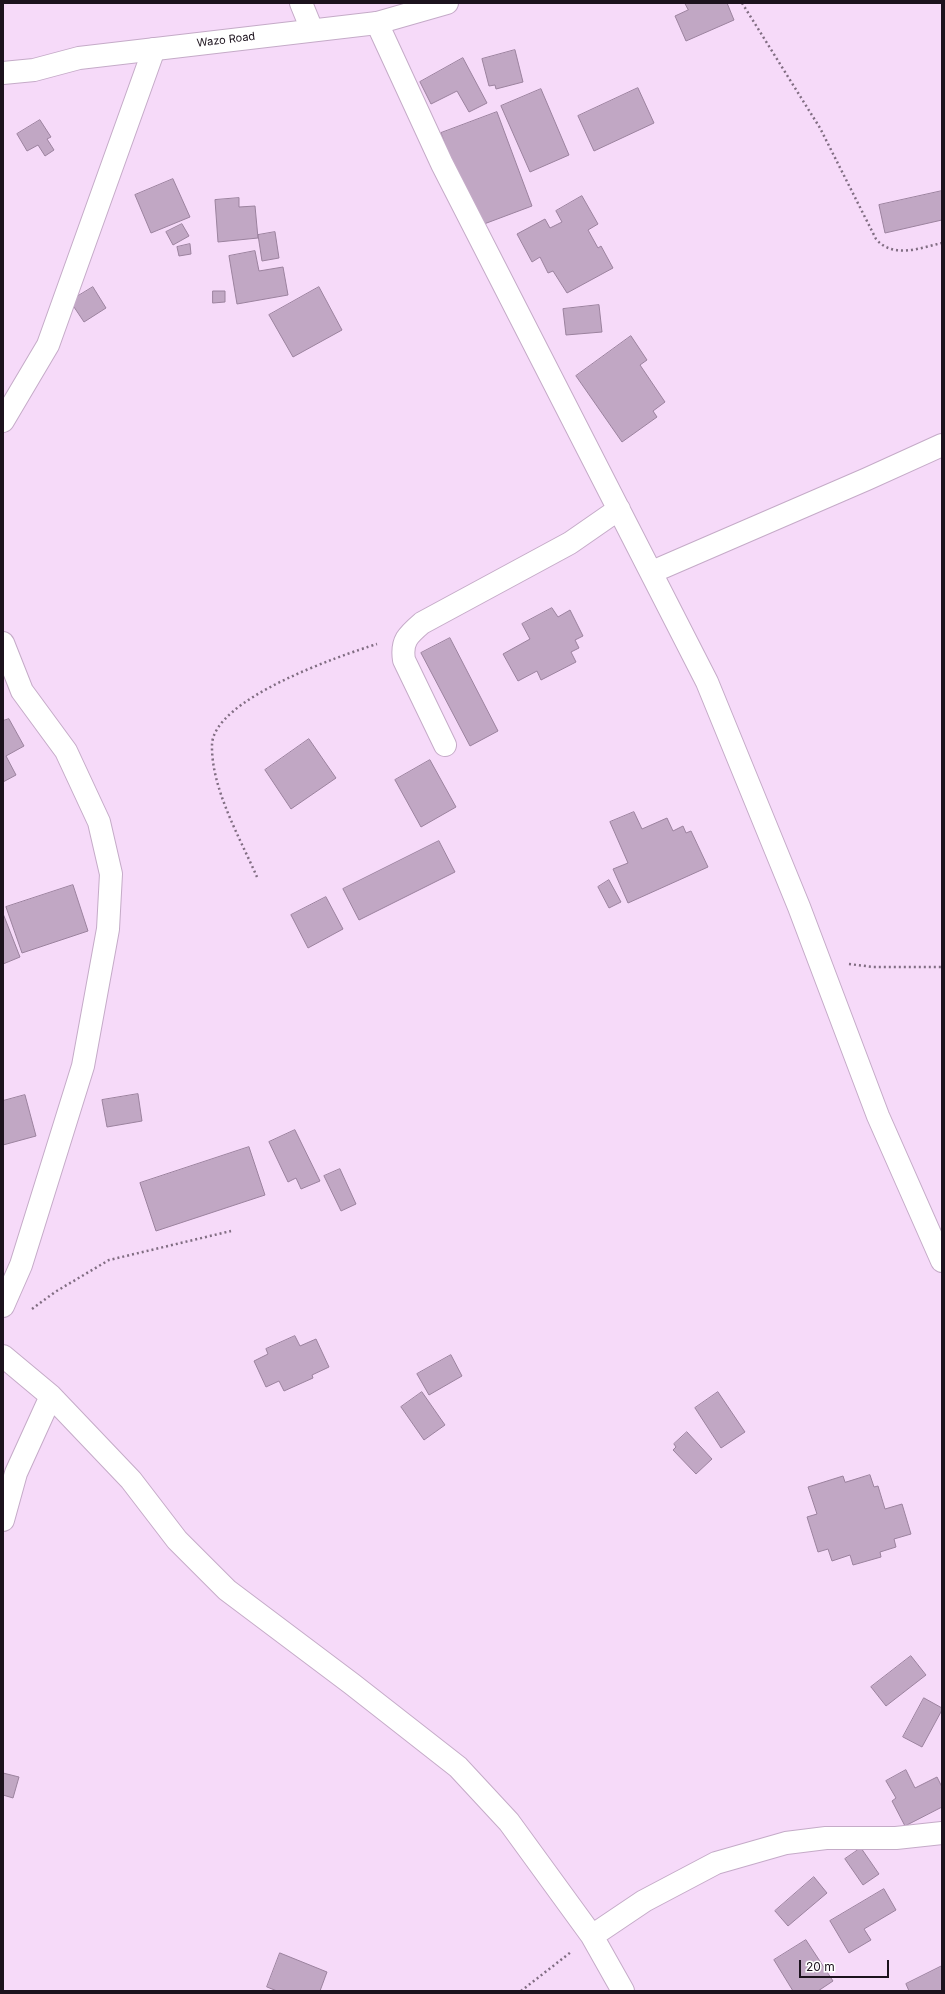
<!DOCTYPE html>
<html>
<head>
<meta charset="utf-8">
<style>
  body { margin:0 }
  #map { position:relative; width:945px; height:1994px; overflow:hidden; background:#f6daf9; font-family:Inter,sans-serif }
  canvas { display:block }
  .frame { position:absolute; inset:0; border:4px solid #1c121d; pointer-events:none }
  .scale { position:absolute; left:799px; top:1960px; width:90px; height:18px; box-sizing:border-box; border:2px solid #1c121d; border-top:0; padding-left:5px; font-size:12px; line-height:14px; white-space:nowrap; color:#1c121d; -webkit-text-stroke:3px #fff; paint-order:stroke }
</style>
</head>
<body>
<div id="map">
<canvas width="945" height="1994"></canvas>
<div class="frame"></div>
<div class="scale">20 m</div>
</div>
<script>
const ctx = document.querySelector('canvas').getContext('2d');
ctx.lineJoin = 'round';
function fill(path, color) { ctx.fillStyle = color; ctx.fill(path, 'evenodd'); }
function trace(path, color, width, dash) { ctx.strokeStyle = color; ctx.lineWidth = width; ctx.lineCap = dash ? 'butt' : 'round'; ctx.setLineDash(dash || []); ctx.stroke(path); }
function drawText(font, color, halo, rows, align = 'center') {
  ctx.font = font + ' Inter,sans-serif'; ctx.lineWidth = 3; ctx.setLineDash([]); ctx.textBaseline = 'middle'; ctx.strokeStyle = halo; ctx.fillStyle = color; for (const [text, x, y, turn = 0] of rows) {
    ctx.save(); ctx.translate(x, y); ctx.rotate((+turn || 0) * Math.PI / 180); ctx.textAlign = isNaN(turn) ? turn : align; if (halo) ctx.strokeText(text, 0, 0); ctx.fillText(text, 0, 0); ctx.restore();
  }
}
const building = new Path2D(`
  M685,3H727L734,20L686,41L675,16L688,10Z
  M515,50L523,82L496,89L495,85L489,86L482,59Z
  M463,58L487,103L469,112L457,91L431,104L420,82Z
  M638,88L654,123L594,151L578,116Z
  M541,89L569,155L530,172L501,106Z
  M497,112L532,206L476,227L441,133Z
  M40,120L51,137L47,139L54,150L45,156L38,145L27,151L17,134Z
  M173,179L190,217L151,233L135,195Z
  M942,191V220L885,233L879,205Z
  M582,196L598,224L588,230L598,248L601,246L613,268L567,293L553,271L548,273L540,257L532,262L517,234L545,219L550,228L562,222L556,211Z
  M239,198V207L255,206L258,238L218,242L215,200Z
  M182,224L189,236L173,245L166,232Z
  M275,232L279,258L262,261L258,235Z
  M190,244L191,254L179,256L177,247Z
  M255,251L259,271L283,267L288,295L237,304L229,256Z
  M93,287L106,308L84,322L70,301Z
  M319,287L342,330L293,357L269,315Z
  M213,291H225V302L213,303Z
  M599,305L602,332L566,335L563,309Z
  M631,336L647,360L640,365L665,402L653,411L657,417L622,442L576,376Z
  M552,608L558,617L570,610L583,636L575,640L579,648L571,652L576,662L541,680L537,671L518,681L503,654L530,639L522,624Z
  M450,638L498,731L470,746L421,653Z
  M9,719L24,746L6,756L16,775L3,782V721Z
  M309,739L336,778L291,809L265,770Z
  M430,760L456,807L421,827L395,780Z
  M634,812L642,829L667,818L673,831L683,826L686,833L691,831L708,867L628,903L613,869L628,863L610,822Z
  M439,841L455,872L359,920L343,889Z
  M609,880L621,902L609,908L598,887Z
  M73,885L88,931L22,953L6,907Z
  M326,897L343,929L308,948L291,915Z
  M4,916L20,957L3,964V917Z
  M138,1094L142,1121L107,1127L102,1100Z
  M25,1095L36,1136L3,1145V1101Z
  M295,1130L320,1181L301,1189L296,1178L288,1182L269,1142Z
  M249,1147L265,1195L156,1231L140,1183Z
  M340,1169L356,1204L341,1211L324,1176Z
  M295,1336L300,1346L316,1339L329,1367L312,1375L313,1378L284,1391L279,1381L266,1387L254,1361L268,1354L266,1349Z
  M451,1355L462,1376L429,1395L417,1374Z
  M422,1392L445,1425L424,1440L401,1407Z
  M718,1392L745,1432L721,1448L695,1408Z
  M687,1432L712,1459L696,1474L673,1450L676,1447L674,1444Z
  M870,1475L874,1487L878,1486L885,1509L902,1504L911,1534L894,1539L896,1547L880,1552L881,1557L853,1565L850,1555L832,1561L828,1549L818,1552L807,1517L817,1514L808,1487L843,1476L845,1482Z
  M911,1656L926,1675L886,1706L871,1687Z
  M924,1698L942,1708V1710L922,1747L903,1737Z
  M906,1770L915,1788L937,1777L942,1787V1807L905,1826L892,1801L896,1798L886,1781Z
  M3,1773L19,1777L13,1798L3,1795Z
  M861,1848L879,1874L863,1885L845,1859Z
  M814,1877L827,1893L788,1926L775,1911Z
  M884,1889L896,1910L864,1929L871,1940L849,1953L830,1921Z
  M806,1940L833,1981L818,1991H793L774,1960Z
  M280,1953L327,1972L320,1991H277L267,1987Z
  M942,1966V1991H909L906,1984Z`);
const path = new Path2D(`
  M742,3L820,128L876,239C893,259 920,248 942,243
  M257,877C240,838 211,788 212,745C213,699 339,656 377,644
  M849,964L873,967H942
  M32,1309L55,1292L109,1260L231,1231
  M521,1991L571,1952`);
const minor = new Path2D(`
  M301,3L312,30
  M377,23L442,164L707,682L799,907L878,1116L942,1261
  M3,421L48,345L154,49
  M652,572L867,479L942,445
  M3,643L22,691L66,751L99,822L111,874L108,929L83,1066L21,1265L3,1306
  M445,745L404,660C401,641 408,635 422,623L570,543L619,509
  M3,1356L51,1396L131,1480L177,1540L227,1590L352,1684L458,1767L509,1822L592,1936L623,1991
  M3,1520L16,1473L51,1396
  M592,1936L644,1901L716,1863L786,1843L826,1838H896L942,1833`);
const secondary = new Path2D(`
  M3,73L34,70L79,58L377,23L447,3`);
const streetNames = [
  ["Wazo Road",226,40,-7]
];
fill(building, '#c1a7c4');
trace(building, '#9b829e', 1);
trace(minor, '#c5abc8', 24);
trace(secondary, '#c5abc8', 24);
trace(path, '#806d82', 2.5, [2, 3]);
trace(minor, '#fff', 22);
trace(secondary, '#fff', 22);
drawText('11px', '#1c121d', '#fff', streetNames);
</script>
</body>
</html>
